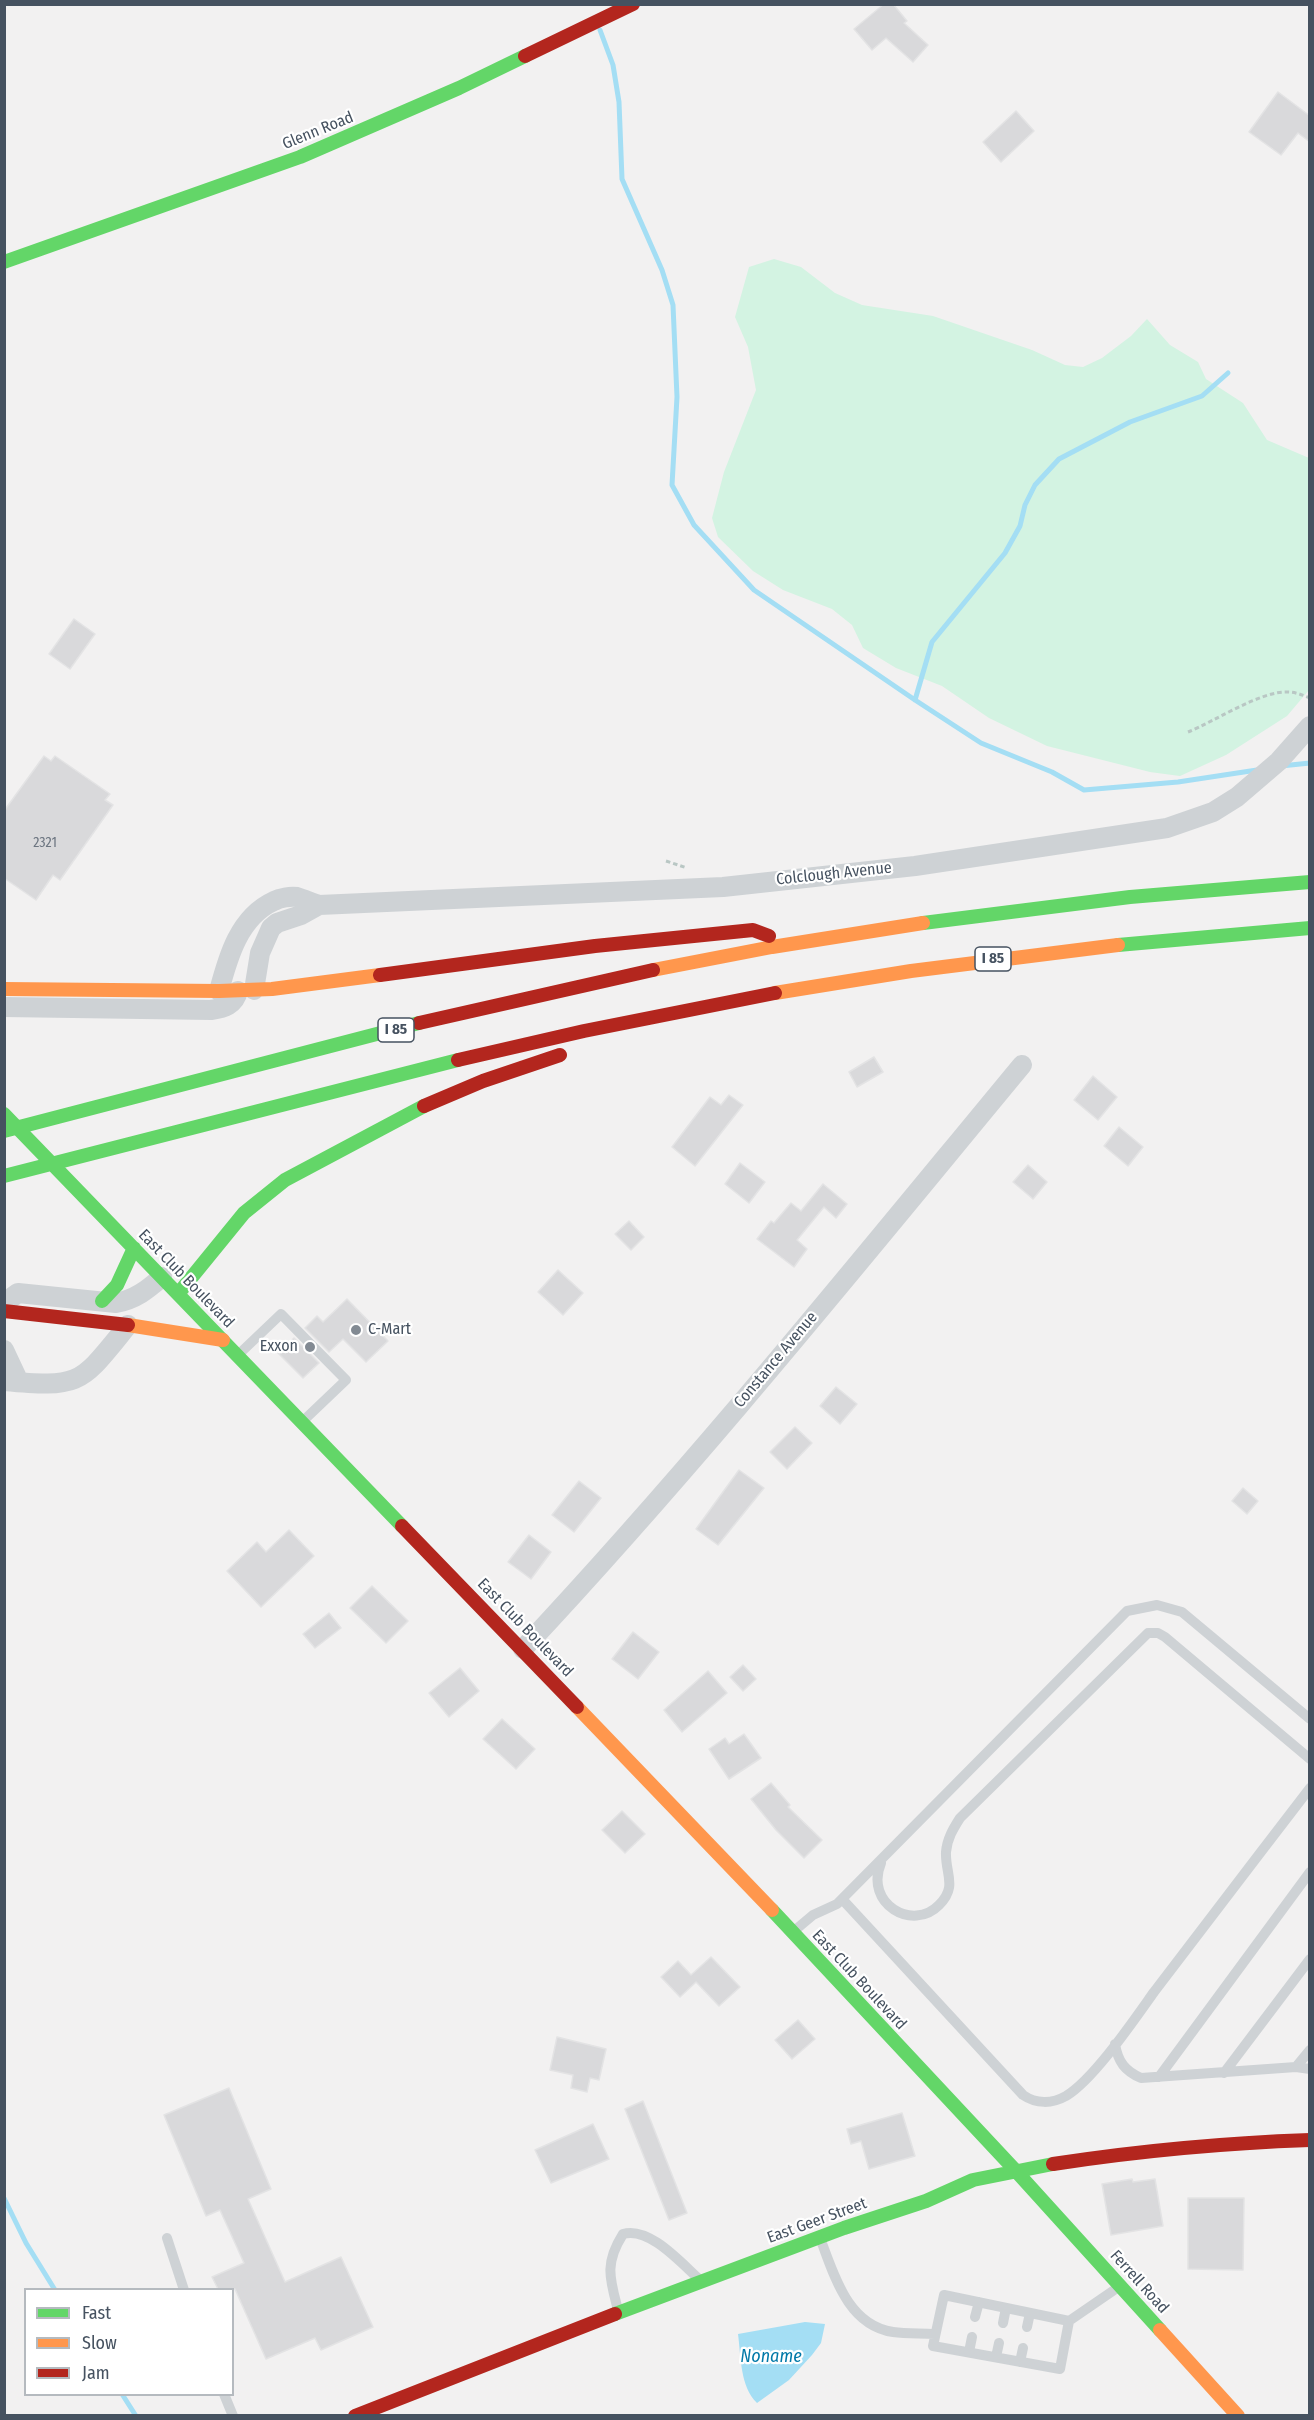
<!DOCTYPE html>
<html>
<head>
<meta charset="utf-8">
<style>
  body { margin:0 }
  #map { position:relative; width:1314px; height:2420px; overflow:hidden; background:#f2f1f1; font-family:"Fira Sans Condensed",sans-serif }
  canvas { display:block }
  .frame { position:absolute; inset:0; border:6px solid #465260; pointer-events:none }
  .legend { position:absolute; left:24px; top:2288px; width:210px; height:108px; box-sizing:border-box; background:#fff; border:2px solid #b5babf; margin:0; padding:8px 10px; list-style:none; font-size:18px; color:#465260 }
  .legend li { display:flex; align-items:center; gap:12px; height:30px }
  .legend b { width:30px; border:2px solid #b5babf }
</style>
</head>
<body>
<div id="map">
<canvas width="1314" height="2420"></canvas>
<div class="frame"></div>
<ul class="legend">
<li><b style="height:8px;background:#63d668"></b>Fast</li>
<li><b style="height:8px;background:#ff974d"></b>Slow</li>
<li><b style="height:8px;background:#b3261e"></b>Jam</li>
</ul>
</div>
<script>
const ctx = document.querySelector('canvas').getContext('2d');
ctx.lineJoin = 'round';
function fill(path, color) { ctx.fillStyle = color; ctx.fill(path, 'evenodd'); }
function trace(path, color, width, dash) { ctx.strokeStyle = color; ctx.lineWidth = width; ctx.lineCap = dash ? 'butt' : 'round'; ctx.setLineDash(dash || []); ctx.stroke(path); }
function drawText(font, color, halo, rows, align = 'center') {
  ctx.font = font + ' "Fira Sans Condensed",sans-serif'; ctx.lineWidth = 4.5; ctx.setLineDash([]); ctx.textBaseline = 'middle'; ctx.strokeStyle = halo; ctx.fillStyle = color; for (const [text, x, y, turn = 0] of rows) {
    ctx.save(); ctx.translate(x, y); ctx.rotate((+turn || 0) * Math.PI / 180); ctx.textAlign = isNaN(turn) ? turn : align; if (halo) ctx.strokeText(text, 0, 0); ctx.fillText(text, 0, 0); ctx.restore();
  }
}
const green = new Path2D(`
  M774,259L801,267L835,293L862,305L933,316L1032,350L1065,365L1083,367L1102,358L1131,336L1147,319L1170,345L1198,362L1206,379L1243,403L1267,440L1309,458V690L1287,716L1226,755L1180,776L1150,772L1047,746L989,718L942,686L896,668L863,648L852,625L832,609L783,590L753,571L718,537L712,518L724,472L756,390L748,347L735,317L749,267Z`);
const water = new Path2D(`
  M805,2322L825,2324L821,2343L812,2355L789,2380L757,2403C740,2387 741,2356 738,2334Z`);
const stream = new Path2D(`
  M600,30L613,65L619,102L622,179L662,270L673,305L677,397L672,485L694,525L754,590L915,700L981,743L1052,772L1084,790L1178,782L1257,770
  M915,700L932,642L1005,553L1020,526L1025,505L1035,485L1059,459L1130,422L1202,396L1228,373
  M1281,766L1310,763
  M4,2198L26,2243L55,2290
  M122,2394L136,2416`);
const building = new Path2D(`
  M884,4H893L907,21L904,23L928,45L913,62L886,38L872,50L854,29Z
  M1278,92L1310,116V142L1298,133L1281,155L1249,132Z
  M1016,111L1034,131L1001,162L983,142Z
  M74,619L95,634L70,669L49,654Z
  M44,756L51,761L55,756L110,794L105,800L113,805L60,880L53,875L36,900L4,878V811Z
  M874,1057L883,1072L857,1087L849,1072Z
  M1093,1076L1117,1097L1098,1120L1074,1100Z
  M729,1095L743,1105L695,1166L672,1147L710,1097L721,1105Z
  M1119,1127L1143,1147L1128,1166L1104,1146Z
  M740,1163L765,1182L749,1203L725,1184Z
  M1028,1165L1047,1182L1033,1199L1013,1182Z
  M823,1184L847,1204L836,1218L824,1207L797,1240L807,1249L794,1267L757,1239L771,1221L774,1223L791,1203L801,1211Z
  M629,1221L644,1237L631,1250L615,1234Z
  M558,1270L583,1293L563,1315L538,1292Z
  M347,1299L388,1341L366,1362L343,1339L329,1352L305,1328L317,1316L323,1322Z
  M294,1338L319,1363L303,1378L278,1353Z
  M836,1387L857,1404L840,1424L820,1406Z
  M795,1427L812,1443L787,1469L770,1452Z
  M739,1470L764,1488L718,1545L696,1529Z
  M579,1481L601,1498L574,1532L552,1515Z
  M1243,1488L1258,1501L1247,1514L1232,1501Z
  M289,1530L314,1556L261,1607L227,1571L257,1542L266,1552Z
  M529,1535L551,1552L531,1579L508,1562Z
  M372,1586L408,1621L386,1643L350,1608Z
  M329,1613L341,1628L315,1648L303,1634Z
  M633,1632L659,1652L638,1679L612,1659Z
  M743,1665L756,1679L743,1691L730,1677Z
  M460,1668L479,1691L449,1717L429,1693Z
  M708,1671L727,1693L682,1732L664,1710Z
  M502,1719L535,1749L516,1769L483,1739Z
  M744,1734L761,1758L729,1779L709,1749L725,1738L729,1744Z
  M771,1783L790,1805L788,1807L822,1840L804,1858L776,1830L751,1799Z
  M622,1811L645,1834L625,1853L602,1830Z
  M711,1957L740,1987L719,2006L696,1982L680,1997L661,1977L678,1961L691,1975Z
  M798,2020L815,2039L792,2059L775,2040Z
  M557,2037L606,2049L599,2080L590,2078L587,2092L571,2088L573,2075L550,2070Z
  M229,2088L271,2189L248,2199L285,2282L341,2257L373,2327L321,2350L315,2338L266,2359L235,2289H218L212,2277L244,2263L220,2210L206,2216L164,2115Z
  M643,2101L687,2213L669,2220L625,2109Z
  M902,2113L915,2156L869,2169L861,2141L851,2144L847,2129Z
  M593,2124L609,2159L551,2183L535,2150Z
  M1132,2179L1133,2182L1155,2179L1163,2226L1111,2235L1102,2184Z
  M1188,2198H1244L1243,2270L1188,2269Z`);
const path = new Path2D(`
  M1188,732C1215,721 1261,691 1287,692C1296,692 1302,695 1310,698
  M666,861L687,868`);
const lane = new Path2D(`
  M238,1355L281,1314L346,1380L303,1421
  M881,1863C864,1904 913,1932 939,1905C958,1886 945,1874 946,1852C947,1839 953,1829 960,1818L1148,1633H1158L1165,1637L1310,1759
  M842,1899L1023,2095C1036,2104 1052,2104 1066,2096C1094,2079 1134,2020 1154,1992C1206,1923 1258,1856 1310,1788
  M794,1931L813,1915L837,1904L1127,1611L1157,1605L1182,1612L1310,1719
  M1115,2044C1118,2062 1125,2071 1141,2078L1296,2067L1310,2069
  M1296,2067L1310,2050
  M1224,2073L1310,1959
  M1159,2077L1310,1872
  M167,2238L184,2290
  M820,2238C834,2274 847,2325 893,2332C907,2334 921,2333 935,2334
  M618,2310C610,2279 604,2264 623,2234C649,2226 681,2263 699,2279
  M975,2317L979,2302
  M1069,2321L944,2295L933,2346L1060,2369L1069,2321L1120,2286
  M1003,2323L1006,2308
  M1027,2327L1030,2313
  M969,2352L972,2337
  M996,2357L999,2343
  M1020,2362L1023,2348
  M224,2394L233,2416`);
const street = new Path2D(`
  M254,990L260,953L271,928L277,923L301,915L319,905
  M219,991C228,957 239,917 274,901C280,898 290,896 297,897C304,899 312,903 319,905L723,887L915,866L1167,828L1213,812L1237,797L1279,761L1310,726
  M4,1007L211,1010C224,1008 235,1005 238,991
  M4,1303L18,1293L116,1303C136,1299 147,1290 162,1277
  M4,1350L19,1382
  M4,1381C82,1388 80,1384 128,1325
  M523,1649C698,1462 859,1262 1022,1065`);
const fast = new Path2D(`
  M4,262L300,157L459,88L525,56
  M923,923L1130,897L1310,882
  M1118,945L1310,928
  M4,1114L402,1526
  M4,1131L419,1023
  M4,1176L458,1060
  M178,1294L244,1213L285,1180L424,1106
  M102,1301L117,1285L134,1248
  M772,1910L1015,2170L1160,2330
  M615,2314L844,2228L926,2201L973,2180L1053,2164`);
const slow = new Path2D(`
  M653,970L772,947L923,923
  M4,989L219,991L272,989L380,975
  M775,993L911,971L1118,945
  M128,1325L223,1340
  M577,1707L772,1910
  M1160,2330L1238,2416`);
const jam = new Path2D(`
  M525,56L633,4
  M380,975L595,946L753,930L769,936
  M419,1023L653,970
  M458,1060L584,1031L775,993
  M424,1106L483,1081L560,1055
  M4,1311L128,1325
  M402,1526L577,1707
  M1053,2164C1138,2151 1223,2143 1310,2140
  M355,2416L615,2314`);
const markers = [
  [356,1330,6,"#828a93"],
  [310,1347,6,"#828a93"]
];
const numberNames = [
  ["2321",45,843]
];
const shields = [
  [993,959,36],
  [396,1030,36]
];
const shieldNames = [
  ["I 85",993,959],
  ["I 85",396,1030]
];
const streetNames = [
  ["Glenn Road",318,131,-22],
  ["Colclough Avenue",834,874,-6],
  ["East Club Boulevard",186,1279,46],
  ["Constance Avenue",776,1360,-50],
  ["East Club Boulevard",525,1628,46],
  ["East Club Boulevard",859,1980,47],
  ["East Geer Street",817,2221,-20],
  ["Ferrell Road",1139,2282,48]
];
const poiNames = [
  ["C-Mart",368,1330],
  ["Exxon",298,1347,"right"]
];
const waterNames = [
  ["Noname",771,2357]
];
fill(green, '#d3f3e2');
fill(water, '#a4def4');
trace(stream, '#a4def4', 5);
fill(building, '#d9d9db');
trace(building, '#e3e3e4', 1.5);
trace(path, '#b9c7c4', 3, [4.5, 3]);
trace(lane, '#ced2d5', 10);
trace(street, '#ced2d5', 20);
trace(fast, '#63d668', 14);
trace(slow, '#ff974d', 14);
trace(jam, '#b3261e', 14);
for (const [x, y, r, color] of markers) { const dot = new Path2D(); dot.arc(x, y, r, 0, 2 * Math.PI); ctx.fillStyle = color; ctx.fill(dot); trace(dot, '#fff', 2); }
drawText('14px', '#6c7580', null, numberNames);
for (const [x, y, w] of shields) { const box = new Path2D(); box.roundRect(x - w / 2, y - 12, w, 24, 4.5); ctx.fillStyle = '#fff'; ctx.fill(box); trace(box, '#465260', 1.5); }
drawText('bold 15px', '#465260', null, shieldNames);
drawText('16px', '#465260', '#fff', streetNames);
drawText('16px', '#465260', '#fff', poiNames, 'left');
drawText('italic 18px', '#0279a8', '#fff', waterNames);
</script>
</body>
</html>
